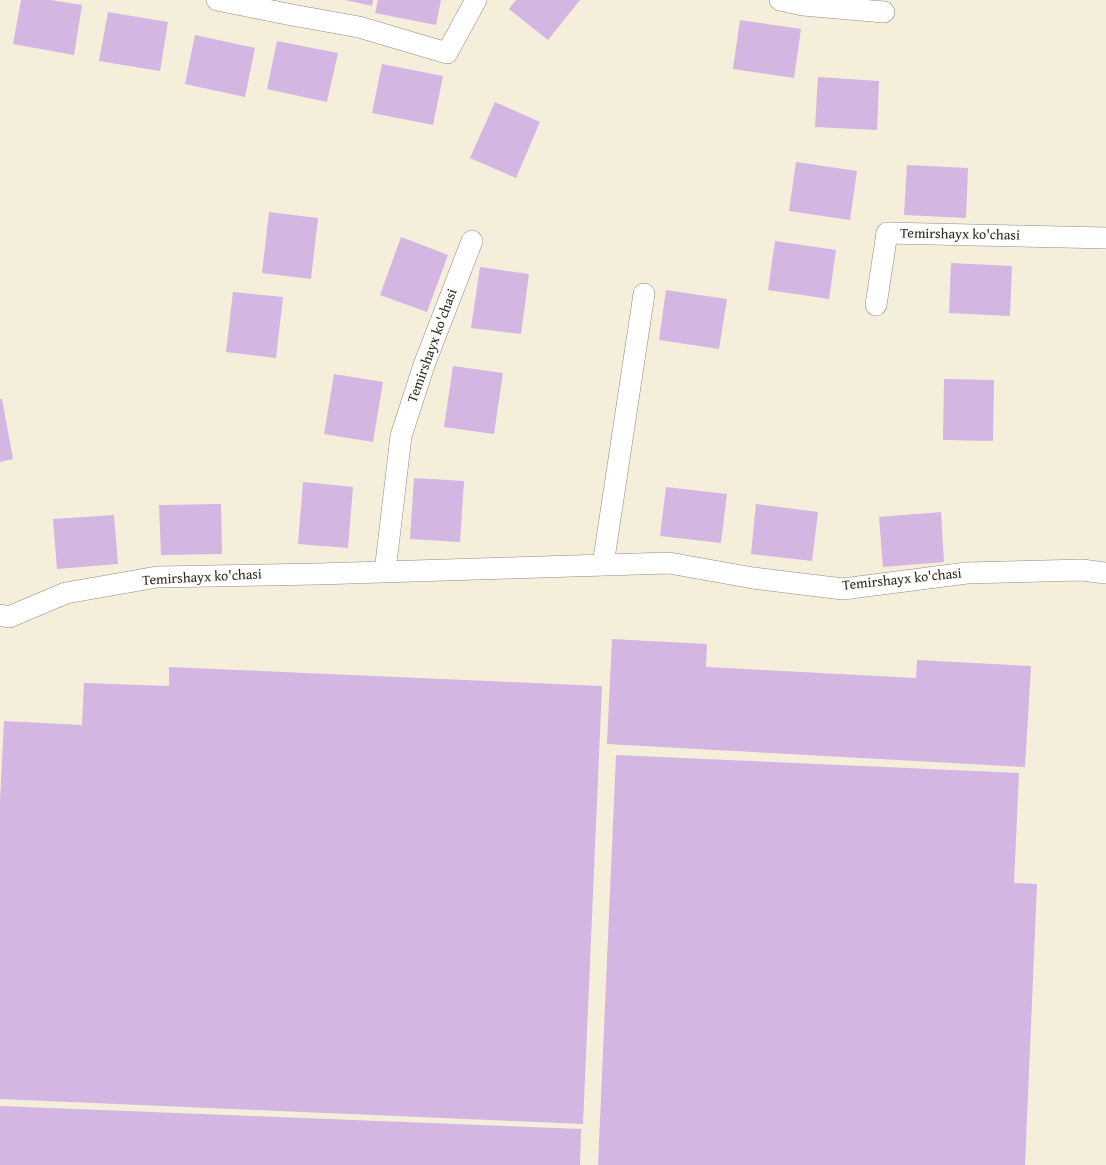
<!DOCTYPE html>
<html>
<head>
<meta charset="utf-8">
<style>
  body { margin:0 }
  canvas { display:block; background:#f5eedb }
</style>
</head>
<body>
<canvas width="1106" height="1165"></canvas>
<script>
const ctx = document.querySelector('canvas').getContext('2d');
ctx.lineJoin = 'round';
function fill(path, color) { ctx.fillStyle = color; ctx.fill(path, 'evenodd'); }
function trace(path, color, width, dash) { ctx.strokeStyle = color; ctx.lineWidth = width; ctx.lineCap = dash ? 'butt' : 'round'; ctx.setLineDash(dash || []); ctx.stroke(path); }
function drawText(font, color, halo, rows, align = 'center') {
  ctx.font = font + ' "Gentium Book Plus",serif'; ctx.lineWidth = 3; ctx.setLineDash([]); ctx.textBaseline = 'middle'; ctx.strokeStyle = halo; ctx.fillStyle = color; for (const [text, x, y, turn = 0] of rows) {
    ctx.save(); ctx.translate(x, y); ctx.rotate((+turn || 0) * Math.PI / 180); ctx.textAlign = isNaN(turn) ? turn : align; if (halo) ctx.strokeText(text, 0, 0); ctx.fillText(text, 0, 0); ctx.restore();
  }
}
const building = new Path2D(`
  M21,0H50L82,5L74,55L13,44Z
  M345,0H373L372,6Z
  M378,0H441L436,25L375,13Z
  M516,0H580L548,40L509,9Z
  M108,12L168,22L160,71L99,61Z
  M740,20L801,29L794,78L733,69Z
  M195,35L255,48L245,97L185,84Z
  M277,41L338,53L327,102L267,89Z
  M382,64L443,76L433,125L372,113Z
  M818,77L879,81L877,130L815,127Z
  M495,102L540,122L516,178L470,158Z
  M796,162L857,171L850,220L789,211Z
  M907,165L968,168L966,218L904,215Z
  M269,212L318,218L311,279L262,273Z
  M401,237L448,255L427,312L380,295Z
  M775,241L836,250L829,299L768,290Z
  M951,263L1012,266L1010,316L949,313Z
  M480,267L529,274L521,334L471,328Z
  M666,290L727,299L719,349L659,340Z
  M233,292L283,297L276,358L226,352Z
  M453,366L503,373L494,434L444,427Z
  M334,374L383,382L373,442L324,434Z
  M944,379L994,380L993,441L943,440Z
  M0,399H2L13,459L0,462Z
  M414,478L464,481L460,542L410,539Z
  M303,482L353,487L348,548L298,544Z
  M666,487L727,494L721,543L660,536Z
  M221,504L222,554L161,555L159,505Z
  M756,504L818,512L812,561L751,554Z
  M941,512L944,562L883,567L879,517Z
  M114,515L118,564L57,569L53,519Z
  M612,639L707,644L706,667L916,678L917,660L1031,666L1025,767L607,744Z
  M169,667L602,686L583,1124L0,1099V802L4,721L82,725L84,683L169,686Z
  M616,755L1019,773L1014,883L1037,884L1025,1165H598Z
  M0,1106L581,1129L580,1165H0Z`);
const minor = new Path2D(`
  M217,0L292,15L359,27L447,53L476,0
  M780,0L803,5L884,12
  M876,305L887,233L1106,238
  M603,565L644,294
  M385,572L401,436L424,365L472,241
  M0,615L9,617L66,593L157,577L318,574L669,563L753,578L843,589L967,573L1082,570L1106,573`);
const streetNames = [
  ["Temirshayx ko'chasi",960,235,1],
  ["Temirshayx ko'chasi",433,346,-70],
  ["Temirshayx ko'chasi",202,578,-3],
  ["Temirshayx ko'chasi",902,580,-6]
];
fill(building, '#d3b6e2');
trace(minor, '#908c83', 22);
trace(minor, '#fff', 21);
drawText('14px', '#2b2b2b', '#fdfcf7', streetNames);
</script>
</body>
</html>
